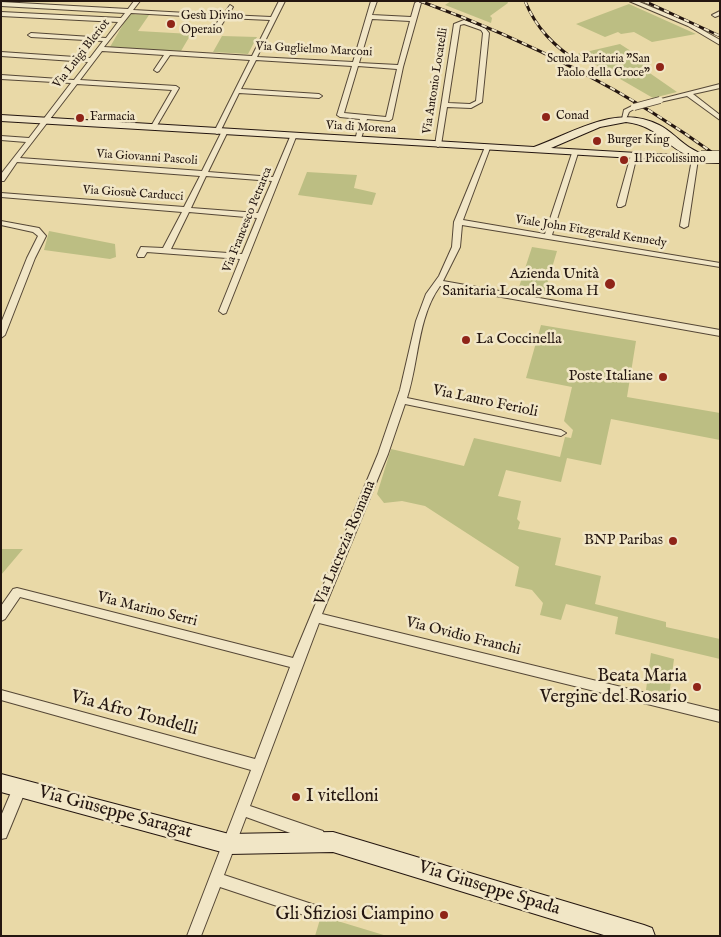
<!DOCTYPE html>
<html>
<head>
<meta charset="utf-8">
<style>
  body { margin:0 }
  #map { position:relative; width:721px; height:937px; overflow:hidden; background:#e9d9a7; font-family:"IM FELL English",serif }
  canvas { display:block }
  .frame { position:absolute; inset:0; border:2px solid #241610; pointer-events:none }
</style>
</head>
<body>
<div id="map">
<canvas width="721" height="937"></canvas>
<div class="frame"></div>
</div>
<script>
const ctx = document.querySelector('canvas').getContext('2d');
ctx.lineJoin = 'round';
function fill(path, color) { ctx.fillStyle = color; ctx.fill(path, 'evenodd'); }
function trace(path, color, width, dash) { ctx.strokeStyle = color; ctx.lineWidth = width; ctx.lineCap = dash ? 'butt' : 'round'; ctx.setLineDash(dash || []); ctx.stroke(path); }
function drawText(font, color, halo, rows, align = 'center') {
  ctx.font = font + ' "IM FELL English",serif'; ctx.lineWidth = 5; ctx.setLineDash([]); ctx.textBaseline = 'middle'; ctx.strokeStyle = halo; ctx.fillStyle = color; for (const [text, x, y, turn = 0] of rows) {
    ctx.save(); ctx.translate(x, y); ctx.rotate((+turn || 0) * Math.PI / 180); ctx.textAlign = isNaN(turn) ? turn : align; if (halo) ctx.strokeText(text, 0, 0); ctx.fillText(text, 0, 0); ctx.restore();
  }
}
const green = new Path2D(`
  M451,1H507L508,3L490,16L492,18L491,23L445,5Z
  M629,4L696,34L652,42L634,32L621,34L618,32L605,37L576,24Z
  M129,14L149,15L138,31L191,34L181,51L110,47Z
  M222,36L257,37L248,54L213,52Z
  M620,44L651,64L641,67L677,92L653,98L577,54Z
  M307,172L357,175L354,188L376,193L372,205L298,195Z
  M49,231L115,244L116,257L110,259L44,250Z
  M532,247L557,251L545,291L519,287Z
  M541,325L636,341L627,397L720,413V440L611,419L601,465L567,458L561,482L506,470L498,496L521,501L517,519L520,522L518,529L561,538L555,565L601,576L595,604L666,622V627L720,639V659L615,634L618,617L566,604L561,620L540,615L543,603L532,590L515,586L519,567L425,506L402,501L384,503L377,494L391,449L464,466L474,438L560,457L565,437L571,438L573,430L564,421L572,387L526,378Z
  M1,549H23L1,575Z
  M651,653L674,659L669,696L646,690Z
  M321,916L387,936H315Z`);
const street = new Path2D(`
  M134,1H140L133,10L223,15L230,5L233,7L228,15L271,17L279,1H285L257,57L353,62L371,1H377L372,15L411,17L415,3L418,1L421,3L403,67L392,119L389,121L367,119L360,142L355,141L360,119L340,117L337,115L352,66L256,60L241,89L319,94L322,96L319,98L239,93L220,132L217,134L214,132L250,60L170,55L159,71L157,72L154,70L164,55L102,51L80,80L176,86L179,88L155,129L150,128L172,90L77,84L20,158L202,171L221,133L224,131L227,133L208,172L273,177L290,137L295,136L296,137L226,313L223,314L219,311L240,259L147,252L144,257H138L137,255L141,247L163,248L182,212L1,197V193L184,207L200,176L17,162L4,181H1V174L26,142L1,140V136L29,138L71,83L1,79V75L74,80L88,62L1,56V52L90,58L103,41L31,37L28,35L31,33L106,38L118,22L1,16V12L121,18L125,13L1,6V2L128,9ZM131,13L220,18L212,31L215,33L217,32L226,18L270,20L252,56L104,47ZM372,19L410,21L398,65L359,63ZM358,66L397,69L386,117L344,113ZM206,176L272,181L258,213L191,208ZM189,212L257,218L242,254L171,249Z
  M629,1H637L692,24L720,40V45L688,26Z
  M720,11V15L715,17L712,15Z
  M464,20L485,28L489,33L482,102L471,108L447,107L441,145L438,147L435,145L454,24ZM464,24L481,30L483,33L476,101L470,104L448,103L460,25Z
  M720,84V88L693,94L720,115V120L687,96L660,102L657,100Z
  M632,106L637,107L629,112L626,119H622L624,110Z
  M485,147L490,148L463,220L545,234L572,153L575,151L578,153L552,235L720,263V267L462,225L460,247L443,281L720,330V336L440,286C417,318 419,362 407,398L561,430L566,433L561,436L405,404L388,454L322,614L720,711V722L319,623L250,806L323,831L325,836L323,841L318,843L246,817L224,875L318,906L320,911L318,916L313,918L220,887L201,936H187L251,770L1,700V690L255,759L290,667L20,597L5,619L1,621V606L13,589L17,588L293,658L378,454L400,390L416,321L426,294L439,276L452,247L454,222Z
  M634,153L637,155L625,205L621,207H618L617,205L631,155Z
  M695,157L698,159L688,226L684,228L680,226L692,159Z
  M1,221L39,228L46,236L35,258L5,335L1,338V323L27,258L38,236L33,232L1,225Z
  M20,781L25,783L27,787L6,838L1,839V816L15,783Z`);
const secondary = new Path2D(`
  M1,115L534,147C573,133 617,103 659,125C675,133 685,149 704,154V157L720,159V163L1,121ZM626,122C659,126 663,145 689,156L551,148L600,127Z
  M1,774L229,834L333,832L644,925L652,928L655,936H607L333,852L229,854L1,792Z`);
const railFar1 = new Path2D(`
  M420,1C527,40 625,89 717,156
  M525,1C536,28 554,46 578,62
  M644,1L720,36`);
const rail = new Path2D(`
  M715,155L720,158`);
const streetBridge = new Path2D(`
  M634,107L660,100`);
const secondaryBridge = new Path2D(`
  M701,157H720`);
const markers = [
  [171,24,5,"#8f2418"],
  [660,67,5,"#8f2418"],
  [546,117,5,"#8f2418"],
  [80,118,5,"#8f2418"],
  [597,141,5,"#8f2418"],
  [624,160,5,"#8f2418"],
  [610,284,6,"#8f2418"],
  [466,340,5,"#8f2418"],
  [663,377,5,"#8f2418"],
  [673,541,5,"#8f2418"],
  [697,687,5,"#8f2418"],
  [296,797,5,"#8f2418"],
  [444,915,5,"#8f2418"]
];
const farPoinames = [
  ["Gesù Divino",181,17],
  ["Operaio",181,31],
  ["Scuola Paritaria \"San",650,60,"right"],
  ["Paolo della Croce\"",650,74,"right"],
  ["Conad",556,117],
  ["Farmacia",90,118],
  ["Burger King",607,141],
  ["Il Piccolissimo",634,160]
];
const farStreetnames = [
  ["Via Guglielmo Marconi",314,50,3],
  ["Via Luigi Bleriot",82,54,-52],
  ["Via Antonio Locatelli",436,81,-81],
  ["Via di Morena",361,128,3],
  ["Via Giovanni Pascoli",147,158,4],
  ["Via Giosuè Carducci",133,194,4],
  ["Via Francesco Petrarca",248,220,-68],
  ["Viale John Fitzgerald Kennedy",591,232,9]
];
const poiNames = [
  ["Azienda Unità",599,275],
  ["Sanitaria Locale Roma H",599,292],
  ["La Coccinella",476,340,"left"],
  ["Poste Italiane",653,377],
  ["BNP Paribas",663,541]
];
const streetNames = [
  ["Via Lauro Ferioli",485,402,12],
  ["Via Lucrezia Romana",346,543,-67],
  ["Via Marino Serri",147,610,14],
  ["Via Ovidio Franchi",463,637,14]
];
const nearPoinames = [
  ["Beata Maria",687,677],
  ["Vergine del Rosario",687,698],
  ["I vitelloni",306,797,"left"],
  ["Gli Sfiziosi Ciampino",434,915]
];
const nearStreetnames = [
  ["Via Afro Tondelli",134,714,15],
  ["Via Giuseppe Saragat",115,813,15],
  ["Via Giuseppe Spada",489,889,17]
];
fill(green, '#bcbe83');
trace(street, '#554736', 2);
trace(secondary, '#241610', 2);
fill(street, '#f1e6c6');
fill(secondary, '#f1e6c6');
trace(railFar1, '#241610', 3);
trace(rail, '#241610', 4);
trace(railFar1, '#f1e6c6', 2, [5.5]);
trace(rail, '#f1e6c6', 2.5, [8]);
trace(streetBridge, '#554736', 8, []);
trace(secondaryBridge, '#241610', 13, []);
trace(streetBridge, '#f1e6c6', 6);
trace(secondaryBridge, '#f1e6c6', 12);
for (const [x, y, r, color] of markers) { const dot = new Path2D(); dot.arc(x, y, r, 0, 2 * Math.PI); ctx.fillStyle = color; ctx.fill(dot); trace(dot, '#f1e6c6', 2); }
drawText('12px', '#241610', '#f1e6c6', farPoinames, 'left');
drawText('12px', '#241610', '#f1e6c6', farStreetnames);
drawText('15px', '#241610', '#f1e6c6', poiNames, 'right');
drawText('15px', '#241610', '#f1e6c6', streetNames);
drawText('18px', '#241610', '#f1e6c6', nearPoinames, 'right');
drawText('18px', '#241610', '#f1e6c6', nearStreetnames);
</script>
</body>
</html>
